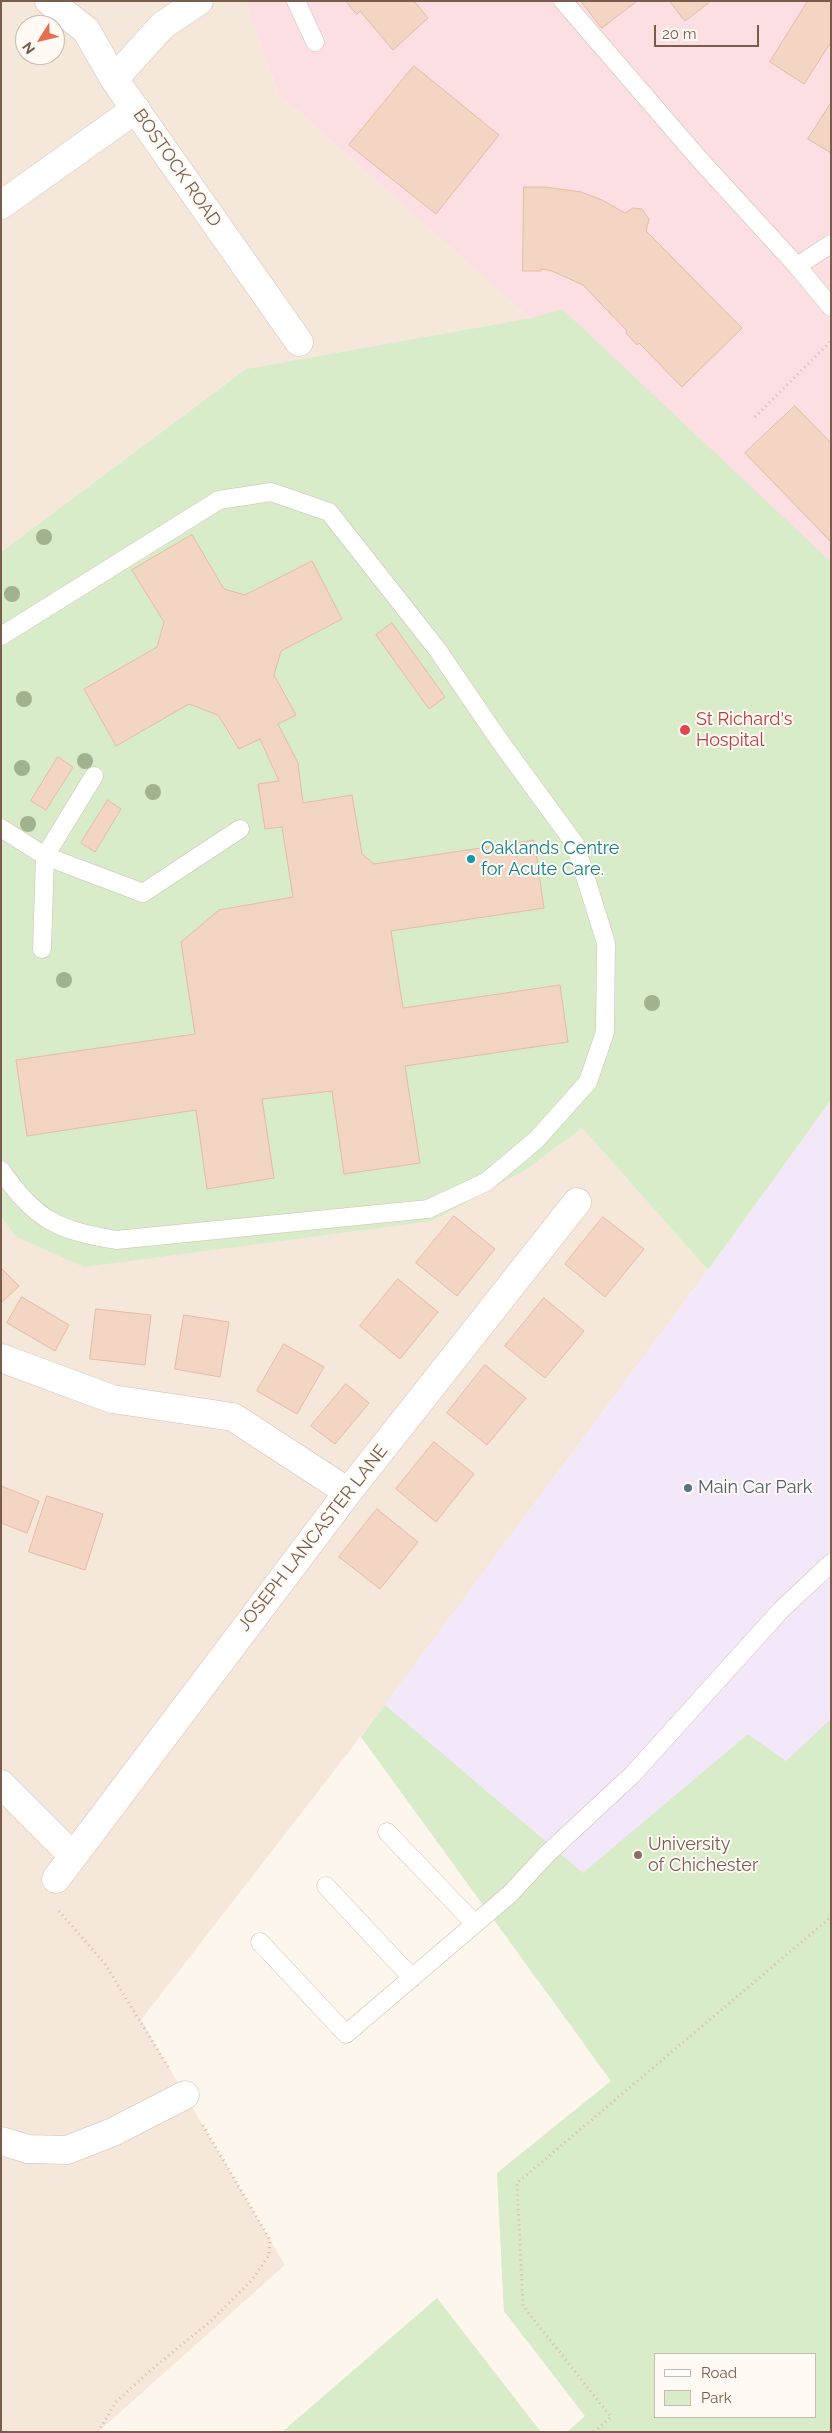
<!DOCTYPE html>
<html>
<head>
<meta charset="utf-8">
<style>
  body { margin:0 }
  #map { position:relative; width:832px; height:2433px; overflow:hidden; background:#fdf6ec; font-family:Raleway,sans-serif }
  canvas { display:block }
  .frame { position:absolute; inset:0; border:2px solid #7a5c4d; pointer-events:none }
  .legend { position:absolute; left:654px; top:2353px; width:162px; height:65px; box-sizing:border-box; background:#fffaf3; border:1px solid #cabbb1; margin:0; padding:6px 9px; list-style:none; font-size:15px; color:#7a5c4d }
  .legend li { display:flex; align-items:center; gap:10px; height:25px }
  .legend b { width:25px; border:1px solid #cabbb1 }
  .north { position:absolute; left:15px; top:15px; width:50px; height:50px; box-sizing:border-box; background:#fffaf3; border:1px solid #cabbb1; border-radius:50%; rotate:234deg; font-size:14px; font-weight:700; line-height:20px; text-align:center; color:#7a5c4d }
  .north::after { content:''; display:block; margin:auto; width:18px; height:22px; background:#e76f51; clip-path:polygon(50% 0,100% 100%,50% 72%,0 100%) }
  .scale { position:absolute; left:654px; top:25px; width:105px; height:22px; box-sizing:border-box; border:2px solid #7a5c4d; border-top:0; padding-left:6px; font-size:15px; line-height:18px; white-space:nowrap; color:#7a5c4d; -webkit-text-stroke:4px #fffaf3; paint-order:stroke }
</style>
</head>
<body>
<div id="map">
<canvas width="832" height="2433"></canvas>
<div class="frame"></div>
<ul class="legend">
<li><b style="height:6px;background:#fff"></b>Road</li>
<li><b style="height:14px;background:#d8ecc9"></b>Park</li>
</ul>
<div class="north">N</div>
<div class="scale">20 m</div>
</div>
<script>
const ctx = document.querySelector('canvas').getContext('2d');
ctx.lineJoin = 'round';
function fill(path, color) { ctx.fillStyle = color; ctx.fill(path, 'evenodd'); }
function trace(path, color, width, dash) { ctx.strokeStyle = color; ctx.lineWidth = width; ctx.lineCap = dash ? 'butt' : 'round'; ctx.setLineDash(dash || []); ctx.stroke(path); }
function drawText(font, color, halo, rows, align = 'center') {
  ctx.font = font + ' Raleway,sans-serif'; ctx.lineWidth = 4; ctx.setLineDash([]); ctx.textBaseline = 'middle'; ctx.strokeStyle = halo; ctx.fillStyle = color; for (const [text, x, y, turn = 0] of rows) {
    ctx.save(); ctx.translate(x, y); ctx.rotate((+turn || 0) * Math.PI / 180); ctx.textAlign = isNaN(turn) ? turn : align; if (halo) ctx.strokeText(text, 0, 0); ctx.fillText(text, 0, 0); ctx.restore();
  }
}
const residential = new Path2D(`
  M1,1H245L279,94L532,318L246,369L1,552ZM25,25H55V55H25Z
  M582,1128L708,1270L385,1705L141,2020L285,2265L98,2432H1V1217L15,1236L527,1169Z`);
const education = new Path2D(`
  M831,1100V2432H567L585,2416L504,2311L497,2173L611,2081L361,1737L708,1270ZM656,2354H816V2417H656Z`);
const medical = new Path2D(`
  M245,1H831V1090L246,369L531,318L279,94Z`);
const green = new Path2D(`
  M562,309L831,562V1100L708,1270L582,1128L527,1169L432,1221L84,1267L15,1236L1,1217V552L246,369L532,318Z
  M385,1705L583,1873L748,1734L786,1761L831,1719V2432H567L585,2416L504,2311L497,2173L611,2081L361,1737ZM656,2354H816V2417H656Z
  M437,2298L541,2432H282Z`);
const building = new Path2D(`
  M346,1H414L428,18L393,50L360,11L357,14Z
  M581,1H637L602,28Z
  M670,1H711L685,21Z
  M808,1H831V42L804,84L770,62Z
  M414,66L499,135L436,214L349,145Z
  M831,103V153L808,139Z
  M524,187H545L581,192L602,200L625,213L633,208L642,209L649,219L646,231L742,328L682,387L639,343L637,345L626,333L627,331L583,285L552,271L541,269V271H523Z
  M795,406L831,443V542L745,453Z
  M192,535L224,589L245,595L312,561L342,619L281,651L274,675L296,715L278,724L298,763L303,803L352,795L362,854L374,864L534,840L544,908L391,931L403,1008L560,985L568,1042L405,1066L420,1163L344,1174L332,1091L262,1099L274,1178L207,1189L196,1110L27,1136L16,1060L195,1034L181,942L219,910L293,897L282,827L265,829L258,784L279,781L260,739L239,749L218,715L189,704L116,746L84,689L157,647L164,622L132,570Z
  M392,623L445,697L429,709L376,635Z
  M58,757L73,767L46,810L31,801Z
  M108,800L121,809L95,852L81,843Z
  M454,1216L495,1249L457,1296L416,1263Z
  M603,1217L644,1249L605,1297L565,1264Z
  M1,1268L19,1286L1,1303Z
  M398,1279L438,1312L400,1359L360,1326Z
  M22,1297L69,1325L55,1351L7,1323Z
  M544,1298L584,1331L545,1378L505,1346Z
  M96,1309L151,1315L145,1365L90,1359Z
  M184,1315L229,1322L220,1377L175,1369Z
  M284,1344L324,1367L297,1414L257,1391Z
  M485,1365L526,1398L487,1445L447,1413Z
  M346,1384L369,1403L335,1444L311,1426Z
  M434,1442L474,1474L436,1522L396,1489Z
  M1,1486L39,1501L27,1533L1,1523Z
  M47,1496L103,1514L85,1570L29,1552Z
  M377,1509L418,1542L380,1589L339,1557Z`);
const path = new Path2D(`
  M755,417L831,341
  M59,1911L105,1964L168,2067
  M98,2432L116,2402L152,2369L211,2321L252,2280L269,2255L270,2240L201,2122
  M594,2432L611,2417L523,2306L517,2183L831,1917`);
const service = new Path2D(`
  M296,1L315,42
  M563,1L700,160L797,266L831,307
  M797,266L831,244
  M1,636L219,500L271,492L329,512L437,649L499,740L575,844L606,943L605,1032L588,1082L536,1140L486,1182L428,1209L116,1240C58,1230 36,1221 1,1170
  M1,828L45,856L143,893L240,829
  M42,949L45,856L94,776
  M387,1832L475,1924
  M326,1886L412,1978
  M260,1942L346,2034L510,1894L547,1854L633,1774L781,1610L831,1563`);
const minor = new Path2D(`
  M49,1L86,30L114,79L299,342
  M114,79L163,25L199,1
  M1,205L136,109
  M1,1358L112,1399L233,1417L348,1492
  M1,1784L73,1856
  M56,1879L348,1492L577,1202
  M1,2141L28,2149L67,2150L113,2132L185,2095`);
const trees = [
  [44,537],
  [12,594],
  [24,699],
  [85,761],
  [22,768],
  [153,792],
  [28,824],
  [64,980],
  [652,1003]
];
const markers = [
  [685,730,6,"#e0444e"],
  [471,859,5,"#0f9aa8"],
  [688,1488,5,"#5c6f8a"],
  [638,1855,5,"#8d6e63"]
];
const streetNames = [
  ["BOSTOCK ROAD",177,168,55],
  ["JOSEPH LANCASTER LANE",313,1538,-52]
];
const healthNames = [
  ["St Richard's",696,720],
  ["Hospital",696,741]
];
const cultureNames = [
  ["Oaklands Centre",481,849],
  ["for Acute Care.",481,870]
];
const serviceNames = [
  ["Main Car Park",698,1488]
];
const educationNames = [
  ["University",648,1845],
  ["of Chichester",648,1866]
];
fill(residential, '#f5e8da');
fill(education, '#f3e8fa');
fill(medical, '#fbdfe3');
fill(green, '#d8ecc9');
fill(building, '#f3d5c3');
trace(building, '#e6bba3', 1);
trace(service, '#d1beb0', 19);
trace(minor, '#d1beb0', 29);
trace(path, '#d9b8a5', 3, [1, 4]);
trace(service, '#fff', 18);
trace(minor, '#fff', 28);
ctx.fillStyle = '#a0b28e';
for (const [x, y] of trees) { ctx.beginPath(); ctx.arc(x, y, 8, 0, 2 * Math.PI); ctx.fill(); }
for (const [x, y, r, color] of markers) { const dot = new Path2D(); dot.arc(x, y, r, 0, 2 * Math.PI); ctx.fillStyle = color; ctx.fill(dot); trace(dot, '#fffaf3', 2); }
drawText('18px', '#7a5c4d', '#fffaf3', streetNames);
drawText('18px', '#be3a42', '#fffaf3', healthNames, 'left');
drawText('18px', '#0d838f', '#fffaf3', cultureNames, 'left');
drawText('18px', '#4e5e75', '#fffaf3', serviceNames, 'left');
drawText('18px', '#785e54', '#fffaf3', educationNames, 'left');
</script>
</body>
</html>
